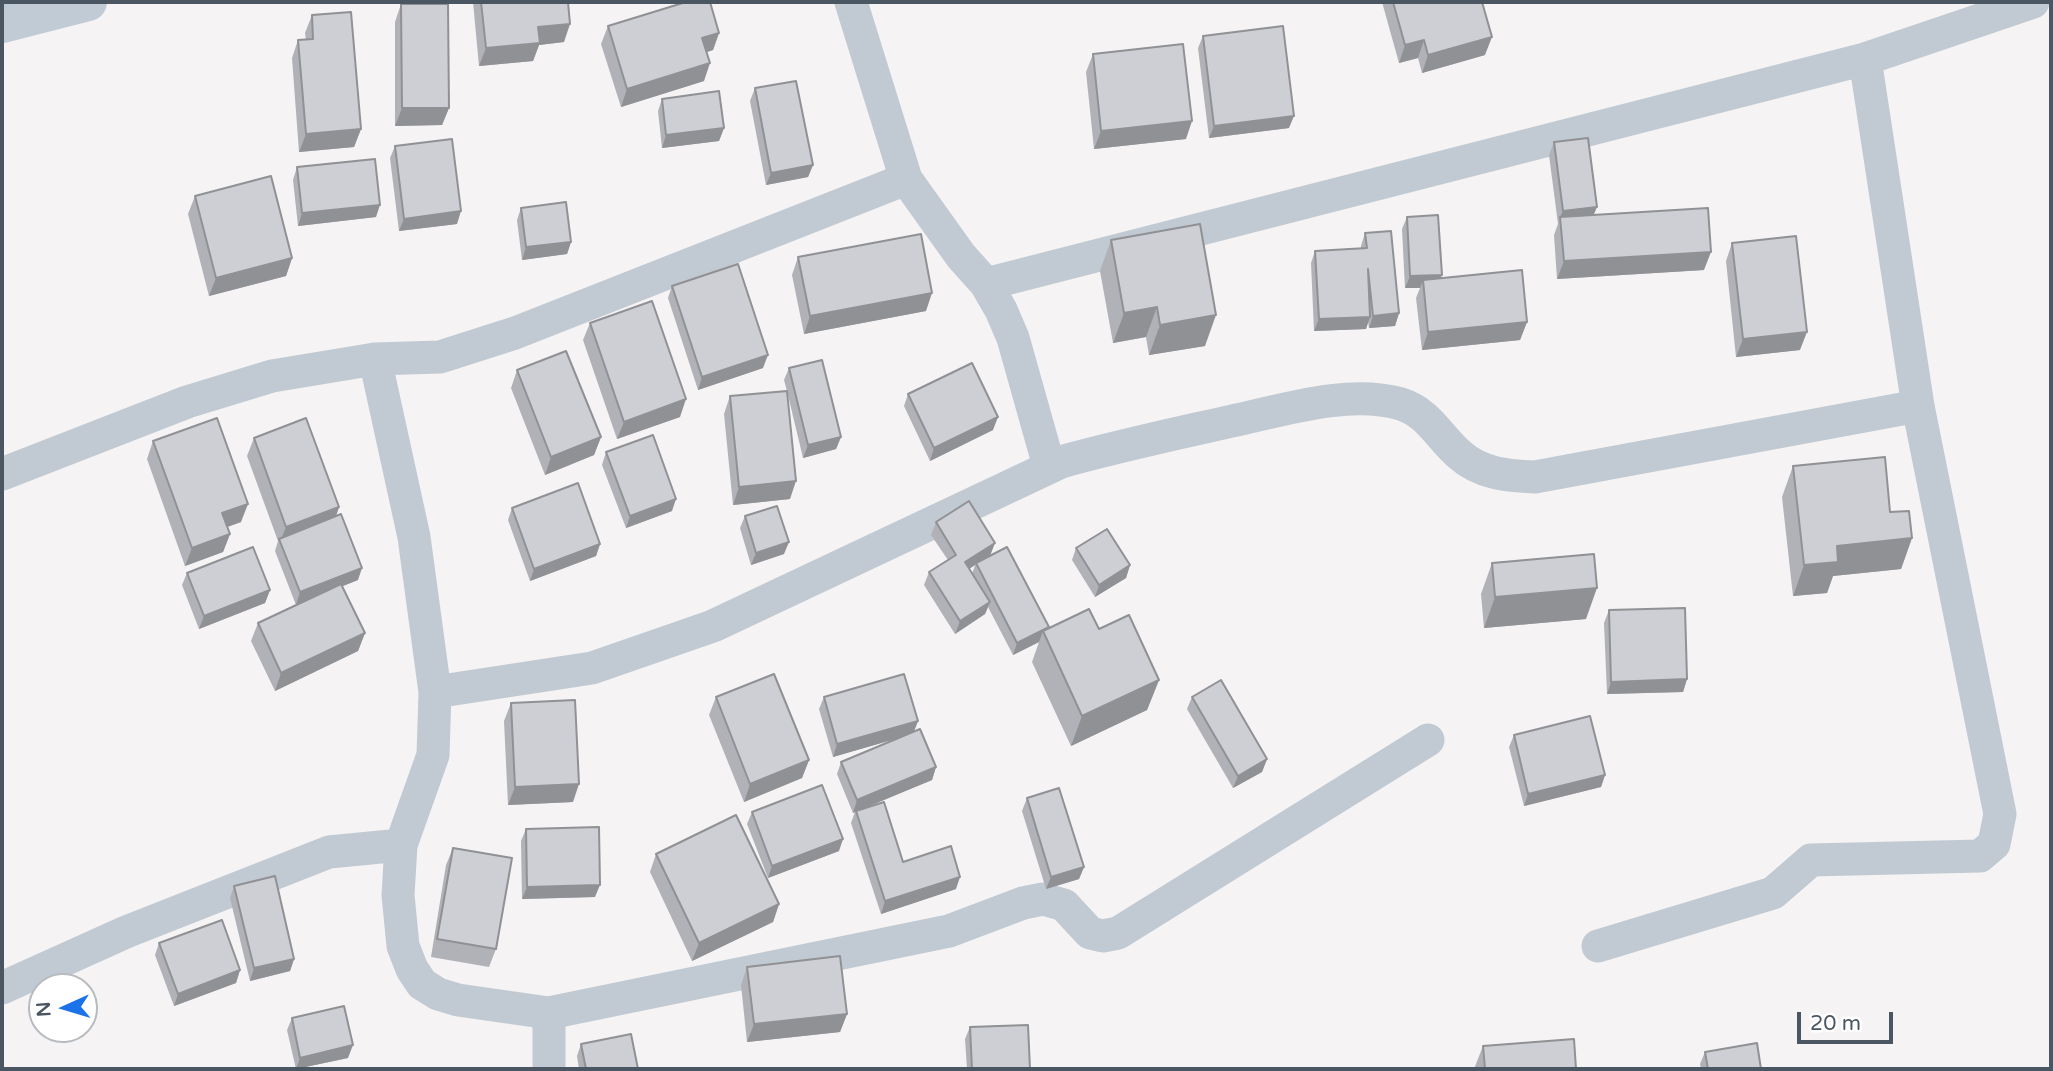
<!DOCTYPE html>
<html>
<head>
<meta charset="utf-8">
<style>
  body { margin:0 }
  #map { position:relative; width:2053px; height:1071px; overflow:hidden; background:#f5f3f3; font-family:"Varela Round",sans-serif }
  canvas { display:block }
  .frame { position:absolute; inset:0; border:4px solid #4a5661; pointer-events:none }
  .north { position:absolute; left:28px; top:973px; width:70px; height:70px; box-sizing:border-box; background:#fff; border:2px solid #b7bbc0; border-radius:50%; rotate:266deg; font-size:19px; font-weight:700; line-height:28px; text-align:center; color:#4a5661 }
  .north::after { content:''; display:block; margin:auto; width:24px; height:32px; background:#1a73e8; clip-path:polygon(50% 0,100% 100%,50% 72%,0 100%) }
  .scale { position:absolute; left:1797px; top:1012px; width:96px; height:32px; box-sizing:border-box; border:4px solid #4a5661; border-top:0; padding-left:9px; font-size:21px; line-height:24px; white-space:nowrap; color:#4a5661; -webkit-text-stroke:5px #fff; paint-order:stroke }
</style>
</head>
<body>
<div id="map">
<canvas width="2053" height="1071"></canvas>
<div class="frame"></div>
<div class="north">N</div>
<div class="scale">20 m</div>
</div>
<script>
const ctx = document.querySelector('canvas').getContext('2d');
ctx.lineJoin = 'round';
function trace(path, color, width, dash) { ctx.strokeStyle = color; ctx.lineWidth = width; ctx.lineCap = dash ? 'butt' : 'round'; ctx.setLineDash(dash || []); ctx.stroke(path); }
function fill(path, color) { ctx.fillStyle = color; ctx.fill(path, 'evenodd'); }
const street = new Path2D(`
  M851,2L906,179L961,256L986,284L1001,310L1013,338L1049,466
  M986,284L1865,59L2033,2
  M375,359L414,537L435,692L433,755L401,845L398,895L403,946L412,969L422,984L438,994L458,1000L549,1013L949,931L1023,903L1043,899L1064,905L1090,933L1103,936L1118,933L1428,740
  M2,474L187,402L272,376L375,359L440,357L515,333L906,179
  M435,692L592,668L713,626L1061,462C1118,446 1175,434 1232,421C1284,410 1348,389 1401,404C1429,413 1439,437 1460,455C1481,474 1509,476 1535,477L1918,406
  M1598,946L1773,893L1811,860L1980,856L1994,844L2000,814L1918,406L1865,59
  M2,988L126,932L329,852L401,845
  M549,1013V1069`);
const secondary = new Path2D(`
  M2,24L88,2`);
const wall = new Path2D(`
  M473,2H568L564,42L539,45L533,61L479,66Z
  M1382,2H1482L1485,55L1422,73L1418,58L1399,63Z
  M401,4L449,108L442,125L395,126V22Z
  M312,15L361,129L354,147L299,152L292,58L298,40H306L305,33Z
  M608,26L719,33L713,50L707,52L704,81L621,107L601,44Z
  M1203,36L1289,128L1209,138L1198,48Z
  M1093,54L1186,139L1094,149L1086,72Z
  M755,88L813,165L808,177L766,185L750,101Z
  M662,99L724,128L719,141L662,148L658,111Z
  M1554,142L1594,215L1704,270L1557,279L1554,235L1558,224L1549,155Z
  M395,146L457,224L399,231L390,158Z
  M297,167L376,217L298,226L293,180Z
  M195,196L292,258L286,276L209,296L188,214Z
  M521,208L571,242L567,254L522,260L517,220Z
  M1407,217L1442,275L1440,278L1527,322L1520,340L1422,350L1416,298L1420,288H1405L1402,229Z
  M1365,233L1399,313L1395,326L1369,328L1368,322L1366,329L1314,331L1311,263L1315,251L1361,248V246Z
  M1111,240L1205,346L1149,355L1146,337L1113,343L1100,271Z
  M1732,243L1800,350L1736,357L1726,261Z
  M798,257L926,311L804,334L792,275Z
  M672,286L763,368L698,390L668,298Z
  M590,323L680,417L617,439L583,340Z
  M789,368L841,437L836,449L803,458L787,391L790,499L733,505L724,414L730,396L787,391L784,380Z
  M517,370L601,437L594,455L545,475L511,388Z
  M908,394L993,430L930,461L904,406Z
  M254,438L339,507L336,516L358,580L342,586L365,633L358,651L275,691L251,641L258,623L296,605L275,551L278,541L247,456Z
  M153,441L241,522L227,527L230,534L223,552L185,566L147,459Z
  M606,452L672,511L626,528L602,465Z
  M1793,466L1890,512L1912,538L1901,569L1833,576L1827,593L1793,596L1782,497Z
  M512,508L600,544L596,556L530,581L508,520Z
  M745,516L784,554L751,565L740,528Z
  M936,522L990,556L1049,627L1048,629H1099L1159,680L1147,710L1071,746L1032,662L1039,642L1013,655L988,607L985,614L955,634L924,585L929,572L948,560L931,535ZM975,565L972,574L969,569Z
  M1076,548L1130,565L1126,578L1095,597L1072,560Z
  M1492,563L1586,619L1484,628L1481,594Z
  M187,573L270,590L265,603L199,629L182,585Z
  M1609,610L1687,679L1683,692L1607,694L1604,623Z
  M716,697L809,760L802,778L744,802L709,715Z
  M824,697L918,721L914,731L936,767L932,780L863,808L903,862L956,889L881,914L851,823L855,812L853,813L837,774L841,762L897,738L833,757L819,709Z
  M1192,697L1267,759L1262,772L1233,788L1187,709Z
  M511,703L573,802L508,805L504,721Z
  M1514,735L1605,775L1601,787L1524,806L1509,747Z
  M1027,798L1084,867L1079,879L1046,889L1022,811Z
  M752,812L839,851L768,878L747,824Z
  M526,829L595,897L522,899L521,841Z
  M453,848L496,949L489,967L431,957L446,865Z
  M656,854L779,904L773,922L692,961L650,872Z
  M234,886L294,959L290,971L250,981L230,898Z
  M159,943L240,970L236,983L174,1006L155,955Z
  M747,967L847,1014L840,1032L747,1042L741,985Z
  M292,1018L348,1058L296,1069L287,1030Z
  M970,1027L1030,1069H967L965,1039Z
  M581,1044L638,1069H579L577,1056Z
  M1483,1046L1576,1069H1474Z
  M1705,1052L1761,1069H1701L1700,1064Z`);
const shadedWall = new Path2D(`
  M570,24L564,42L539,45L533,61L479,66L486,48L538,27Z
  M719,33L713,50L695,56L702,38Z
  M1492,37L1485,55L1422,73L1428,55Z
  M1424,40L1418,58L1399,63L1405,45Z
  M710,63L704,81L621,107L627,89Z
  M402,108H449L442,125L395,126Z
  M1294,116L1289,128L1209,138L1214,126Z
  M1192,121L1186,139L1094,149L1101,131Z
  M724,128L719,141L662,148L666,135Z
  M361,129L354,147L299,152L306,134Z
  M813,165L808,177L766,185L771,173Z
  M380,205L376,217L298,226L302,213Z
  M1597,207L1592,219L1560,217L1563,211Z
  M461,211L457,224L399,231L404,219Z
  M571,242L567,254L522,260L526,247Z
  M1711,252L1704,270L1557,279L1564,261Z
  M292,258L286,276L209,296L216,278Z
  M1442,275L1437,287L1423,280L1420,288H1405L1410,276Z
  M932,293L926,311L804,334L810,316Z
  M1157,307L1146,337L1113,343L1124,313Z
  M1399,313L1395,326L1369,328L1373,316Z
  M1216,315L1205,346L1149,355L1160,325Z
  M1370,317L1366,329L1314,331L1319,319Z
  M1527,322L1520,340L1422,350L1428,332Z
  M1807,332L1800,350L1736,357L1743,339Z
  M768,355L763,368L698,390L702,377Z
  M686,399L680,417L617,439L624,422Z
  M998,417L993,430L930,461L934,448Z
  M601,437L594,455L545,475L551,457Z
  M841,437L836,449L803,458L808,445Z
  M796,481L790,499L733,505L739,487Z
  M676,499L672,511L626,528L630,516Z
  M248,504L241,522L216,531L222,513Z
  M339,507L333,525L280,542L286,527Z
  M230,534L223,552L185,566L192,548Z
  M1912,538L1901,569L1833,576L1827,593L1793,596L1804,565L1837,546Z
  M789,542L784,554L751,565L756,553Z
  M995,543L990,556L976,563L975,565L960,575L965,562Z
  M600,544L596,556L530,581L534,569Z
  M1130,565L1126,578L1095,597L1099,585Z
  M362,568L358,580L296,605L300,592Z
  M1597,588L1586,619L1484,628L1495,597Z
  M270,590L265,603L199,629L204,616Z
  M990,602L985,614L955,634L960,621Z
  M1049,627L1045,636L1043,631L1039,642L1013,655L1017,643Z
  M365,633L358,651L275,691L281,673Z
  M1687,679L1683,692L1607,694L1611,682Z
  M1159,680L1147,710L1071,746L1082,716Z
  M918,721L913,734L833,757L837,744Z
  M1267,759L1262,772L1233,788L1238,776Z
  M809,760L802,778L744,802L750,784Z
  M936,767L932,780L853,813L857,800Z
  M1605,775L1601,787L1524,806L1528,794Z
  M579,784L573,802L508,805L515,787Z
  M843,839L839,851L768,878L772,866Z
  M1084,867L1079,879L1046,889L1051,877Z
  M960,877L956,889L881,914L885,901Z
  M600,885L595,897L522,899L527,887Z
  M779,904L773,922L692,961L699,943Z
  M294,959L290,971L250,981L254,968Z
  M240,970L236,983L174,1006L178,994Z
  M847,1014L840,1032L747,1042L754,1024Z
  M353,1045L348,1058L296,1069L300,1058Z`);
const building = new Path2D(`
  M481,2H568L570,24L538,27L540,43L486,48Z
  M686,2H710L719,33L702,38L710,63L627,89L608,26Z
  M1393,2H1482L1492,37L1428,55L1424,40L1405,45Z
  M401,4H448L449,108H402Z
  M351,12L361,129L306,134L298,40L313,39L312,15Z
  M1283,26L1294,116L1214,126L1203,36Z
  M1183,44L1192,121L1101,131L1093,54Z
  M796,81L813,165L771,173L755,88Z
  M719,91L724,128L666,135L662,99Z
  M1588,138L1597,207L1563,211L1554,142Z
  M452,139L461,211L404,219L395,146Z
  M375,159L380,205L302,213L297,167Z
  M271,176L292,258L216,278L195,196Z
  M566,202L571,242L526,247L521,208Z
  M1708,208L1711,252L1564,261L1560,217Z
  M1438,215L1442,275L1410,276L1407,217Z
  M1200,224L1216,315L1160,325L1157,307L1124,313L1111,240Z
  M1391,231L1399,313L1373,316L1368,269L1370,317L1319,319L1315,251L1367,248L1365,233Z
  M921,234L932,293L810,316L798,257Z
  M1796,236L1807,332L1743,339L1732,243Z
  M738,264L768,355L702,377L672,286Z
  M1522,270L1527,322L1428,332L1423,280Z
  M652,301L686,399L624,422L590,323Z
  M566,351L601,437L551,457L517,370Z
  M822,360L841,437L808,445L789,368Z
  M972,363L998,417L934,448L908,394Z
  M787,391L796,481L739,487L730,396Z
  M217,418L248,504L222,513L230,534L192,548L153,441Z
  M306,418L339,507L286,527L254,438Z
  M653,435L676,499L630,516L606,452Z
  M1885,457L1890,512L1909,511L1912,538L1837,546L1838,562L1804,565L1793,466Z
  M578,483L600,544L534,569L512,508Z
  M969,501L995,543L965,562L990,602L960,621L929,572L956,555L936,522Z
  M777,506L789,542L756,553L745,516Z
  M341,514L362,568L300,592L279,539Z
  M1107,529L1130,565L1099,585L1076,548Z
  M253,547L270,590L204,616L187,573Z
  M1007,547L1049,627L1017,643L976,563Z
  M1594,554L1597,588L1495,597L1492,563Z
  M341,584L365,633L281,673L258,623Z
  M1685,608L1687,679L1611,682L1609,610Z
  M1089,609L1099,629L1129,615L1159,680L1082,716L1043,631Z
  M774,674L809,760L750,784L716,697Z
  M904,674L918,721L837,744L824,697Z
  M1221,680L1267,759L1238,776L1192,697Z
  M575,700L579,784L515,787L511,703Z
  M1590,716L1605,775L1528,794L1514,735Z
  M920,729L936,767L857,800L841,762Z
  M822,785L843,839L772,866L752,812Z
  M1059,788L1084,867L1051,877L1027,798Z
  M884,802L903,862L951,846L960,877L885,901L856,811Z
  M736,815L779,904L699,943L656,854Z
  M599,827L600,885L527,887L526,829Z
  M453,848L512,858L496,949L437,939Z
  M275,876L294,959L254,968L234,886Z
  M222,920L240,970L178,994L159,943Z
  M840,956L847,1014L754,1024L747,967Z
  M344,1006L353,1045L300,1058L292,1018Z
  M1028,1025L1030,1069H972L970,1027Z
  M631,1034L638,1069H586L581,1044Z
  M1574,1039L1576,1069H1485L1483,1046Z
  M1757,1043L1761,1069H1708L1705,1052Z`);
trace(street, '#c1cad2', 33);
trace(secondary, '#c1cbd6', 38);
fill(wall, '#b0b2b7');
fill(shadedWall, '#909195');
fill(building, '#cdcfd5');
trace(building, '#909195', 2);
</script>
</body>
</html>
